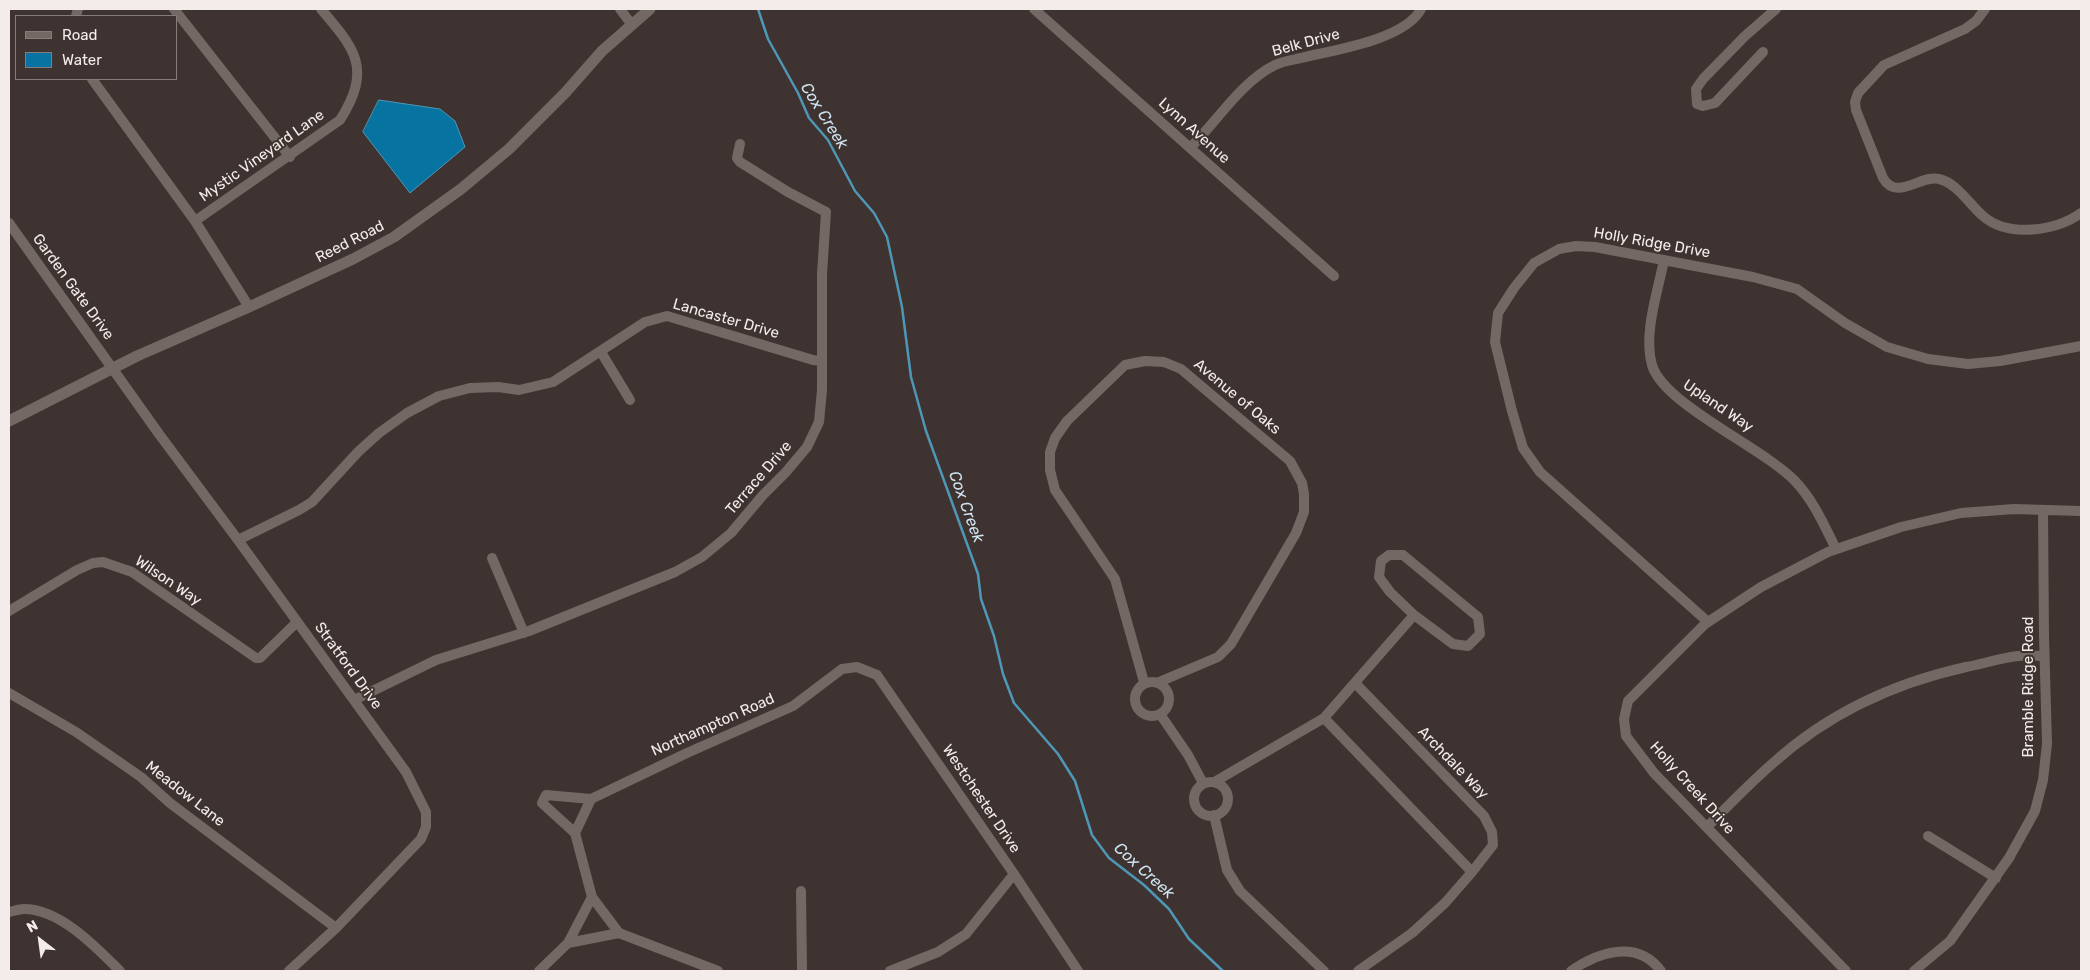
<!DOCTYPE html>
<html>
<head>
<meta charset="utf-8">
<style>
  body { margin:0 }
  #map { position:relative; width:2090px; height:980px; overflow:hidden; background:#3e3330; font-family:Rubik,sans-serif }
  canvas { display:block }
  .frame { position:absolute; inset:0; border:10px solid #f3ecea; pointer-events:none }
  .legend { position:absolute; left:15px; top:15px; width:162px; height:65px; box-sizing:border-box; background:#3e3330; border:1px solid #867d7a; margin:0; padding:6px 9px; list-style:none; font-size:15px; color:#f3ecea }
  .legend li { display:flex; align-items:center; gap:10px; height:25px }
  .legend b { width:25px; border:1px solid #867d7a }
  .north { position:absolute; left:15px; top:915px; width:50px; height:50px; -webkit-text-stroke:4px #3e3330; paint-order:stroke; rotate:330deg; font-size:14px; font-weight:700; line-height:20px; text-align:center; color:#f3ecea }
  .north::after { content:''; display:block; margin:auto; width:18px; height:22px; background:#f3ecea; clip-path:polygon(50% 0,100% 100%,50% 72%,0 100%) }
</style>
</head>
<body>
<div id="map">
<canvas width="2090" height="980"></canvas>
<div class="frame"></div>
<ul class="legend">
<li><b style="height:6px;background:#746864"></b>Road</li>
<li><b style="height:14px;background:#0773a0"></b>Water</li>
</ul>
<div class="north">N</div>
</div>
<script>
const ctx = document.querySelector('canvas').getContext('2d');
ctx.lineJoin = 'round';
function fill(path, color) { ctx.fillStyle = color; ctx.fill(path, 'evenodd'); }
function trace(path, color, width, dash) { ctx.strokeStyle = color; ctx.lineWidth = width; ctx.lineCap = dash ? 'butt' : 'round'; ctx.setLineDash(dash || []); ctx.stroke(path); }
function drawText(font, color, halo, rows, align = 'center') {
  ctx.font = font + ' Rubik,sans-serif'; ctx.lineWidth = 4; ctx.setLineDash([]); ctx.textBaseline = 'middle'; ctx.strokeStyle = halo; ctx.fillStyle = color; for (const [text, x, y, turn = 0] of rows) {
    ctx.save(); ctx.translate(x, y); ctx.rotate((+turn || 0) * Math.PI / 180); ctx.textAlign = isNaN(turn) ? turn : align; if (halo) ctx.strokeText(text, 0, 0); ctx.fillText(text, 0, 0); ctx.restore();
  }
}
const water = new Path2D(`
  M379,100L440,109L455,121L465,147L410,193L363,132Z`);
const stream = new Path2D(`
  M758,9L768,39L798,93L809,118L828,140L855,191L874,213L887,237L902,307L911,377L926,431L978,574L981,599L994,636L1003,674L1014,703L1058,754L1075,781L1092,835L1109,858L1144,885L1169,909L1189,939L1223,971`);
const minor = new Path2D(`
  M174,9L290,157
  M620,9L632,25
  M1034,9L1334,276
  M1985,9L1976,21L1965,29L1884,65L1858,93L1855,102L1856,110L1883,178C1897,202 1921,174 1939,179C1957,183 1970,205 1983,216C2008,238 2056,231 2081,213
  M76,16L78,9
  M1763,52L1715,103L1703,106L1697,104L1696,89L1703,79L1745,36L1776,9
  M92,79L195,221L249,307
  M1191,147C1217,121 1242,81 1275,65C1283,61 1292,60 1301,58C1333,50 1405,40 1421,9
  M195,221L340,120C372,69 356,50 321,9
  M9,223L159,434L238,540L406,772L426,812V827L421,839L336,928L289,971
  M1664,260C1658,291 1643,334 1652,365C1663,404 1762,447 1795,481C1814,501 1824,525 1836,549
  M601,352L630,400
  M238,540L299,510L312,502L358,452L379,433L407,413L439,396L470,388L498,387L519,390L553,382L645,322L667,316L813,360L822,361
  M492,558L524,633
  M9,611L77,570L93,563L103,562L132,572L256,658H260L297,622
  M1708,622L1540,472L1523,448L1512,411L1495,342L1498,313L1514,288L1534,263L1559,249L1576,246L1595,247L1753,277L1797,289L1845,323L1887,347L1928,359L1968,364L2000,361L2081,346
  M1144,682L1115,579L1055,490L1050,470V452L1055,438L1067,421L1125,365L1145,361L1164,362L1181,369L1290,461L1302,483L1304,494V512L1296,533L1231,644L1218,657L1159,682
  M1135 699a17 17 0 1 1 34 0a17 17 0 1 1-34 0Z
  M1356,684L1484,816L1492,832L1493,845L1472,872L1445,903L1412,933L1358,971
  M9,693L76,732L141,777L170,803L336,928
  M354,700L436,660L529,631L675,572L702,557L731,533L763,495L786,472L807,447L819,422L822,390V274L826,212L788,192L740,162L737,158L740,144
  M1160,714L1188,755L1203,783
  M1324,718L1472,872
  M1216,781L1324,718L1414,615L1453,644L1468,646L1480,634L1478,617L1403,555H1389L1381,561L1379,577L1390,592L1414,615
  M1194 799a17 17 0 1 1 34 0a17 17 0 1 1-34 0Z
  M1214,815L1227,870L1240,891L1324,971
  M1707,827C1728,806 1749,784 1772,764C1827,714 1894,683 1966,667C1983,664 2000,658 2018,656C2026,655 2036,656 2044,656
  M575,833L542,803L546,795L591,799
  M1928,836L1996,878
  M801,891L802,971
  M592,897L619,933L718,971
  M9,912C14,911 19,909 24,909C60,909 96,947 120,971
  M568,943L619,933
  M539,971L568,943L592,897L575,833L591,799L687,753L793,706L842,669L857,667L877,675L1014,874L1078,971
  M890,971L938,952L966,934L1014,874
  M1571,971C1598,952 1637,939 1661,971
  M1846,971L1654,773L1626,736L1624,719L1628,701L1705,624L1761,587L1828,552L1901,527L1961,513L2014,509L2081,511
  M1914,971L1950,941L2009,858L2035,811L2043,780L2047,744L2044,636L2043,510`);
const tertiary = new Path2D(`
  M9,421L137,356L249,307L353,259L394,237L461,189L509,149L565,93L602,51L650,9`);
const streetNames = [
  ["Belk Drive",1306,43,-15],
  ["Lynn Avenue",1194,131,42],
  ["Mystic Vineyard Lane",262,156,-35],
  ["Reed Road",350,242,-27],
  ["Holly Ridge Drive",1652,243,10],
  ["Garden Gate Drive",73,287,54],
  ["Lancaster Drive",726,319,16],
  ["Avenue of Oaks",1237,397,40],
  ["Upland Way",1718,406,34],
  ["Terrace Drive",759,478,-49],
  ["Wilson Way",168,581,34],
  ["Stratford Drive",348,666,54],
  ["Bramble Ridge Road",2029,687,-90],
  ["Northampton Road",713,725,-24],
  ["Archdale Way",1453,763,46],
  ["Holly Creek Drive",1692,788,48],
  ["Meadow Lane",185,794,38],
  ["Westchester Drive",981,799,56]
];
const waterNames = [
  ["Cox Creek",824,116,58],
  ["Cox Creek",966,507,70],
  ["Cox Creek",1144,871,42]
];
fill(water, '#0773a0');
trace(water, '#4e97b6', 1);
trace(stream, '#4e97b6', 2.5);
trace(minor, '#746864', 10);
trace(tertiary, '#746864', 11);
drawText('15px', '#f3ecea', '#3e3330', streetNames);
drawText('italic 16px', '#cfe3f0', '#3e3330', waterNames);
</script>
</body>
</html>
